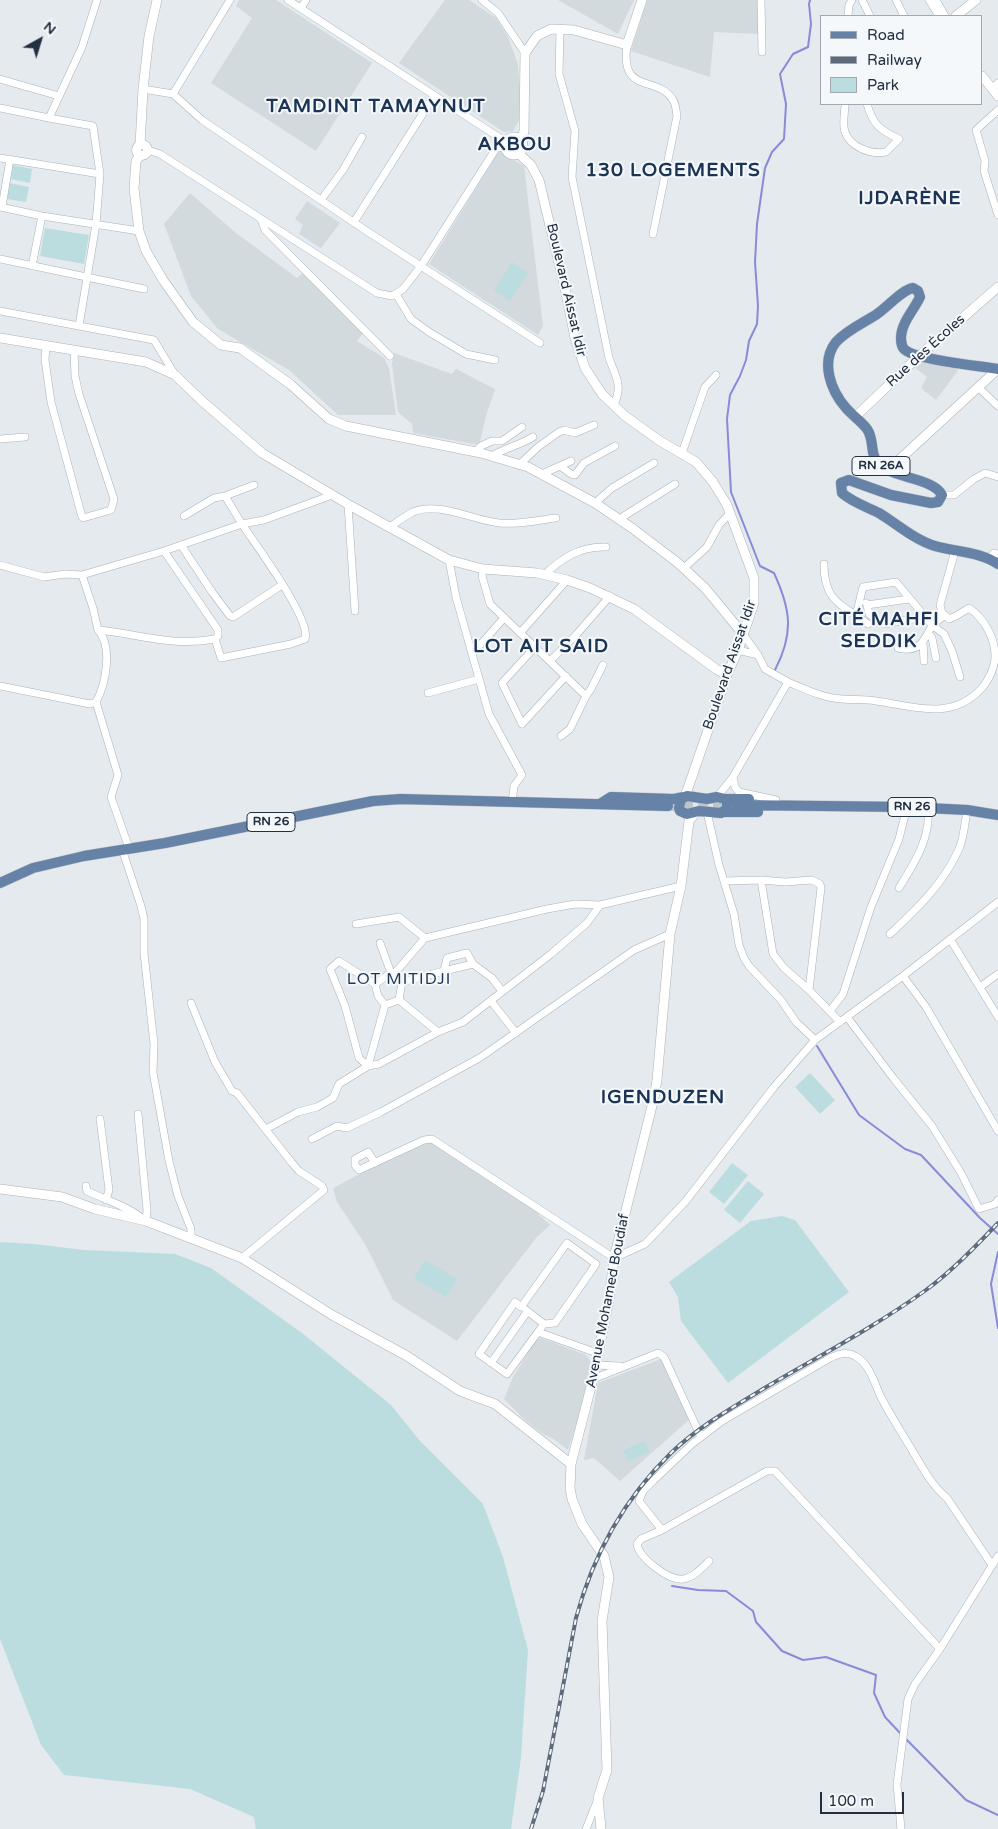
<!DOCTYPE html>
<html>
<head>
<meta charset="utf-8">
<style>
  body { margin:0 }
  #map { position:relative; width:998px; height:1829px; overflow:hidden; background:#e4eaee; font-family:"Varela Round",sans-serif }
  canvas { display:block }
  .legend { position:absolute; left:820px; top:15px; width:162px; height:90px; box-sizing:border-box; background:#f5f8fa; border:1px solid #a1a8b0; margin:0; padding:6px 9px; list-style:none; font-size:15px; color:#223041 }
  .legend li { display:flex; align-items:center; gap:10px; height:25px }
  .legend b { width:25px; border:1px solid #a1a8b0 }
  .north { position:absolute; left:15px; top:15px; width:50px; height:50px; -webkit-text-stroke:4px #f5f8fa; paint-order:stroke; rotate:39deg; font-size:14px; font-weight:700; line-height:20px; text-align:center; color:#223041 }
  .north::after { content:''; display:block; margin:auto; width:18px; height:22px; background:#223041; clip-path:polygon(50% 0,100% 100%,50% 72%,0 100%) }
  .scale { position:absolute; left:820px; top:1792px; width:84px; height:22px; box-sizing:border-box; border:2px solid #223041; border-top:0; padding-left:6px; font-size:15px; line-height:18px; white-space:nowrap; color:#223041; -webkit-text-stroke:4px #f5f8fa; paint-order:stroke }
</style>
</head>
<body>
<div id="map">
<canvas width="998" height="1829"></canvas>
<ul class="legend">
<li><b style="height:6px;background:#6682a6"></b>Road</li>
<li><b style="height:6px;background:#5d6b7c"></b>Railway</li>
<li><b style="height:14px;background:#bcdde0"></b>Park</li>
</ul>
<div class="north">N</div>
<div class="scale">100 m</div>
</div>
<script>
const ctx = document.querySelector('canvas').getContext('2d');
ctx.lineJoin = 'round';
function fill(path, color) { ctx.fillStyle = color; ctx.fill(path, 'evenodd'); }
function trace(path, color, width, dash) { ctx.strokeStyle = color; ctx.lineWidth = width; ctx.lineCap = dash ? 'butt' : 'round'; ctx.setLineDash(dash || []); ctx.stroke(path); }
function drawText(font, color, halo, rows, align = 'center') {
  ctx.font = font + ' "Varela Round",sans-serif'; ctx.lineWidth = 4; ctx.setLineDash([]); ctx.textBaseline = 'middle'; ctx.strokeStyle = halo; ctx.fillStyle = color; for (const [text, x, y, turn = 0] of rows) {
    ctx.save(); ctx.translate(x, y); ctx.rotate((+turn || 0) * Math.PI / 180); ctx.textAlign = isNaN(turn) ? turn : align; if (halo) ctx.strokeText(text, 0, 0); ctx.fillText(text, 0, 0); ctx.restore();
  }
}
const built = new Path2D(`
  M239,0H276L372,63L316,151L211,83L252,18L236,6Z
  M445,0H469L496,18L508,37L518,64L520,98L519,120L513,131L504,132L399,63Z
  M558,0H634L618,34Z
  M647,0H759V34L714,32L710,77L631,51Z
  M499,151L524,166L543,326L538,335L429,264Z
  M190,193L236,233L297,278L303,273L364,332L357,341L384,358L389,368L396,415H338L289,370L218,329L191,296L164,224Z
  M307,201L340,223L321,248L299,234L303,225L295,219Z
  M394,353L452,374L456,369L495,389L486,416L479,445L413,433L412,424L398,412L392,364Z
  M920,362L958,369L957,372L936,400L921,388L927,377L914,367Z
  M432,1142L539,1212V1215L550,1225L536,1238L457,1341L393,1300L365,1244L337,1202L333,1188L391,1158L425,1143Z
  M541,1338L586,1355L590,1361L585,1397L568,1450L552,1438L543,1434L526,1421L504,1399L513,1377L535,1341Z
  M661,1359L690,1419L620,1481L594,1458L584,1460L598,1383Z`);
const green = new Path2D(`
  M13,165L32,169L30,183L11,179Z
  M9,183L29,187L26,202L7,199Z
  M45,228L89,235L84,264L40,256Z
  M512,262L528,273L510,301L494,290Z
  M810,1073L835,1100L820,1114L795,1087Z
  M732,1163L748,1175L724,1204L709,1192Z
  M748,1181L764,1194L740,1223L724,1210Z
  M782,1216L795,1220L849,1292L728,1383L681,1321L678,1297L669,1282L751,1221Z
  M0,1242L34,1244L84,1250L175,1254L211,1268L302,1333L391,1405L420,1441L483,1504L503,1557L528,1650L521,1758L511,1829H256L254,1817L190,1789L64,1775L41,1745L0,1639Z
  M425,1260L457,1279L446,1297L414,1278Z
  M645,1441L650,1452L628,1461L623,1450Z`);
const stream = new Path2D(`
  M775,670C794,633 791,610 774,573L760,566L731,492L727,419L730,395L740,376L746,360L749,341L757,324L758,306L755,262L757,224L765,168L772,152L784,139L786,104L780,74L793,54L808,47L811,24L809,4L810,0
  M817,1046L859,1115L905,1149L921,1155L980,1218L998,1234
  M998,1252L991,1284L998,1328
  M672,1586L698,1590L726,1591L753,1611L756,1622L782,1651L803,1660L826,1657L876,1675L874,1693L885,1717L901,1734
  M906,1739L966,1800L998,1815`);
const primaryTunnel = new Path2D(`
  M668,806L735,805`);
const minor = new Path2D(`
  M97,0L82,47L49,118L93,126L100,174L96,224L79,326L154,340L175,375
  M288,0L506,142
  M482,0L498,13L525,53
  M761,0L762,52
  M862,0L870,16
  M896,0L904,16
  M929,0L939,16
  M936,0L945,16
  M301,8L306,0
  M848,16L849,5L852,0
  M560,30L559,74L575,131L572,177L609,358C616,378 623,384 614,405
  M627,45C620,96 657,74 673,100C676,104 676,111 677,116L653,234
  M0,79L59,96
  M143,89L173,94L202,120L365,230L540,343
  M992,89L998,83
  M173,94L230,0
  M845,104C845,112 842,124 845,132C850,147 871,155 886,152L899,139C880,130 873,125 867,104
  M0,108L49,118
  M998,110L976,130L985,161L984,171L998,215
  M148,150L160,154L377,293L392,296L403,289L421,266L497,147L505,148
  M0,158L100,174
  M321,200L343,170L362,137
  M0,207L42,216L139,231
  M2,207L10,159
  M261,219L265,230L390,356
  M354,222L434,96
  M0,259L144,289
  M32,266L42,216
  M396,294L411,319L429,332L466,354L495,360
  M0,311L79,326
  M46,346L45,360L51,402L82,517L83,518L111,510L114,499L79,394L75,376L74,351
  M979,388L998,406
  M0,439L25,437
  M475,452L481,446L492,441H502L522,427
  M682,453L705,387L716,375
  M492,456C505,448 520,445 533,437
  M520,464L538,447L559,432L564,430L575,433L594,425
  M560,466L571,474L575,475L584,463L615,446
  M542,474L571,461
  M254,485L225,496L242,524L164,551L218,630V636L215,639L221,658L291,644L305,639C312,620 255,544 242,524L264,520L332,495
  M942,495H954L974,479L985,473L998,477
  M595,503L612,488L654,463
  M348,504L355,611
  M184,516L214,498L225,496
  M621,521L624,516L675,484
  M390,527C397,522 405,516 413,512C438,501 472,520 499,523C518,525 538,520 556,518
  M181,545L212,592L230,616L233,617L282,585
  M989,558L994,553L998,554
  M449,560L456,597L489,714L522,775L514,786L512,803
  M824,564C824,592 833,602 856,615L863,587L896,582L932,625L945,615
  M0,565L44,577L65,574L82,575L164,551
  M684,568L707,547L719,525L730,513
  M483,569L482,576L490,604L586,696L570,729L561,736
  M82,575L93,608L98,630C139,634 171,647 215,639
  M544,575C562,558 580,546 606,547
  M866,603L867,605L909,599
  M867,605L869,614L884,624L925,617
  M856,615L868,624
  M98,630C113,646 106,684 96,702L118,775L111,797L129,848
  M520,633L567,580
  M928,633L932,638L936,658
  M743,634L758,655L765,669L788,682
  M923,642L924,661
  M535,647L502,683L522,724L566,676
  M898,648C919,653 924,642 932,625L944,634L952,651L960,677
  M738,650L758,655
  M472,654L504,618
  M550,661L576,635L610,596
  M0,686L90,704L96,702
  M428,693L479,679
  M586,696L591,689L603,665
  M733,777L735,787L739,792L776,800
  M717,797L733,777L788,682C805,689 823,698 842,699C853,700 865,699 876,701C913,706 950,721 980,690C988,682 995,668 995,656C995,638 984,618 969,608L956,616L949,619L942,613L940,605L955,551
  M707,812L719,865L734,914L739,945L744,958L749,966L781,1000L796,1022L815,1040
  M122,849L141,906L144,919V953L154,1044L153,1072L169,1161L178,1196L191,1229V1239
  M761,880L785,882L812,880L820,884L821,888L809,990
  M724,881L761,880L773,954L784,968L809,990L840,1022
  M899,888C914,864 931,838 928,808
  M356,924L399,917L425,938
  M890,934C917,909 944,883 959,849C964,837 965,822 967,810
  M950,939L998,1017
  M380,943L391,973
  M444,971L473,964
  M394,974L425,938L547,909L575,904L600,905L681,886
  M903,976L926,1007L998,1131
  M402,982L444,971L447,958L467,953L473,964L492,978L502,991
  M375,984L378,996L385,1005L399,1000L402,982L394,974L391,973L375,984L339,961L330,969L345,1006L359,1058L368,1066L379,1064L438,1032L463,1022L551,954L587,923L600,905
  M980,987L998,974
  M399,1000L438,1032
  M491,1001L516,1033
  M191,1003L215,1062L232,1091L237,1093L292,1163L299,1171L322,1186L324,1190L242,1258
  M830,1011L843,994L871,907L899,839L907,807
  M847,1017L894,1079L932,1126L961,1173L979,1209L995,1204L998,1200
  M138,1114L147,1210L146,1221
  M100,1119L109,1190L106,1200
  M266,1129L298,1112L317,1107L333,1098L339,1084L368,1066L385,1005
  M312,1139L337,1126L347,1128L381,1112L481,1057L634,950L670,934
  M375,1163L368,1152L355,1159V1165L359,1170L424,1140L432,1139L614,1258L645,1244L685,1202L774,1087L815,1040L903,976L998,902
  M86,1186L87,1191C106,1200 127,1206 143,1219
  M526,1310L544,1324
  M538,1332L544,1324L555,1323L596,1264L567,1243L521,1307L515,1302L479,1354L507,1374L538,1332L597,1353
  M491,1363L527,1312
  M595,1365L620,1366
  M593,1379L658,1353L664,1357L701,1437
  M662,1530L639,1501L643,1491L654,1480L692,1444L722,1421L830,1358C838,1354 847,1351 855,1356C871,1364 875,1387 883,1401C891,1416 900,1430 909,1445C920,1463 930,1484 947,1498L992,1565
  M709,1561C702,1568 693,1578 683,1579C669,1581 639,1558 637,1544L641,1539L662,1530L767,1471H775L940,1649
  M586,1829L598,1799
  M901,1829L897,1784L908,1699L915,1684L940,1649L998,1556`);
const tertiary = new Path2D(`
  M956,16L976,0
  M982,76L998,96
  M505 146a9 9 0 1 1 18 0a9 9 0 1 1-18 0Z
  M521,141L524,131L525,53L537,36L551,29L574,30L627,45L642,0
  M136.5 150a5.5 5.5 0 1 1 11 0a5.5 5.5 0 1 1-11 0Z
  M140,145L143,89L149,36L157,0
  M519,154L531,165L539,180L565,288L575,338L585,368L602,394L625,416L660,441L696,462L713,482L727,505L754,578V603L738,650L727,675L687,791L684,797
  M140,155L136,161L134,188L139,231L146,251L163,280L193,322L221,345L240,348L290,384L329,419L346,426L481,453L528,467L595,503L632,528L678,563L705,588L743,634
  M0,338L146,362L175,375L202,401L262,453L351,506L449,560L483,569L537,573L567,580L590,588L634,609L716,669L727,675
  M855,417L919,356L998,287
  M888,470L998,369
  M0,1189L62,1197L95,1209L146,1221L242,1258L332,1315L407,1356L460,1391L495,1404L571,1464
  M601,1829L598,1798L607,1770L602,1621L609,1577L604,1556L582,1524L572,1499L570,1488L571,1464L593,1379L609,1300L614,1258L654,1098L657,1080L670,934L681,886L689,821L696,812`);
const primary = new Path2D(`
  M998,369C981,366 914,360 904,349C902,347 901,341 901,338C901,323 914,310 920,297L918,291L913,288C901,290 886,309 874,316C861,324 846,331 836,342C820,362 831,391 846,408C852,415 861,421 867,429C875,440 869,455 879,464C895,479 933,478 942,495L938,502L931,503L891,495L849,480L841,483L842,493C852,502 867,507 879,513C897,524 915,540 935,546C956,552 981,552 998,564
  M725,799L727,801V809L721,813L699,811L687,814L680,811L679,808L681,799L687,796L707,799L717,797L725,799H749
  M600,804L611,797L674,799L684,797
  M737,805L907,807L967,810L998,815
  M725,812H758
  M0,883L33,868L84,856L165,843L373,801L401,799L668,806`);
const rail = new Path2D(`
  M531,1829L543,1791L576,1618C593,1555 625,1498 671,1453C699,1426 735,1406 768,1386C821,1355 876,1326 926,1290C952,1271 976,1246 998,1223`);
const shields = [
  [881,466,58],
  [912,807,48],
  [271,822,48]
];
const shieldNames = [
  ["RN 26A",881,466],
  ["RN 26",912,807],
  ["RN 26",271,822]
];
const streetNames = [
  ["Boulevard Aissat Idir",566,290,77],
  ["Rue des Écoles",926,351,-42],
  ["Boulevard Aissat Idir",730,665,-71],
  ["Avenue Mohamed Boudiaf",608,1301,-79]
];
const quarterNames = [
  ["LOT MITIDJI",399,980]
];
const districtNames = [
  ["TAMDINT TAMAYNUT",376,107],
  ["AKBOU",515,145],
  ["130 LOGEMENTS",673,171],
  ["IJDARÈNE",910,199],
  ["CITÉ MAHFI",879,620],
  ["SEDDIK",879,642],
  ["LOT AIT SAID",541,647],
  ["IGENDUZEN",663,1098]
];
fill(built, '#d2dade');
fill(green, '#bcdde0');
trace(stream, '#898bd6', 2);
trace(primaryTunnel, '#bdc5cb', 10, [10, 5]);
trace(minor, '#aab2ba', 8);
trace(tertiary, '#aab2ba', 10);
trace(primary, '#c1c5ca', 11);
trace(minor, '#fff', 7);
trace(tertiary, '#fff', 9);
trace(primary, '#6682a6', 10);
trace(rail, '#5d6b7c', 4);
trace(rail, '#f5f8fa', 2, [5.5]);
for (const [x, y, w] of shields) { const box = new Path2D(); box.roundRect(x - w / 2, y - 9.5, w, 19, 4); ctx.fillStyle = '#f5f8fa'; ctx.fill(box); trace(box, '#223041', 1); }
drawText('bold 12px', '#223041', null, shieldNames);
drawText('14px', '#223041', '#f5f8fa', streetNames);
ctx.letterSpacing = '1px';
drawText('16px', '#1c3455', '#f5f8fa', quarterNames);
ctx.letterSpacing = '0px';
ctx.letterSpacing = '1px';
drawText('bold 19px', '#1c3455', '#f5f8fa', districtNames);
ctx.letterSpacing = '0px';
</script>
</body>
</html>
